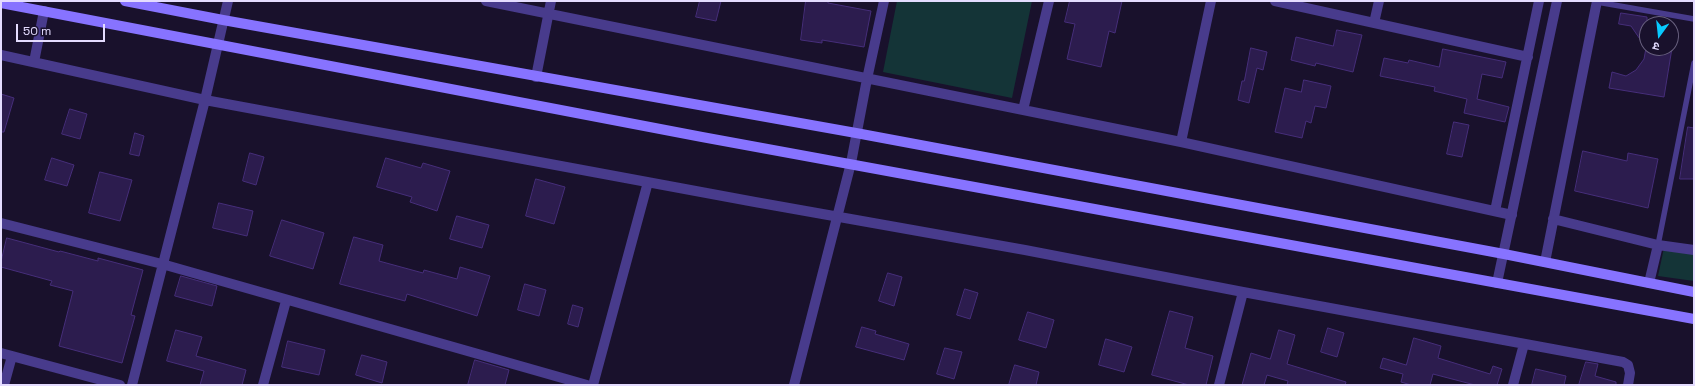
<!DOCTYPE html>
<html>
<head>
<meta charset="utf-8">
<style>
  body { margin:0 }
  #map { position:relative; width:1695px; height:386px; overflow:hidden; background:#19112c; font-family:"Space Grotesk","Noto Sans Devanagari",sans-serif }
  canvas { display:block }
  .frame { position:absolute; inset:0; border:2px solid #e4dcff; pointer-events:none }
  .north { position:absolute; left:1639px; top:16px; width:40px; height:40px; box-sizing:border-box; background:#19112c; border:1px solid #6a6280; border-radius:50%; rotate:195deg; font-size:11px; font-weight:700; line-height:16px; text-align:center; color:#e4dcff }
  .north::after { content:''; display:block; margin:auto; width:14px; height:18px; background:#08c9ff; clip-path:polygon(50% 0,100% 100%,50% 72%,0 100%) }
  .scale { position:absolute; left:16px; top:24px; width:89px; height:18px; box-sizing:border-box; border:2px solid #e4dcff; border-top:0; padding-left:5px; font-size:12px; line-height:14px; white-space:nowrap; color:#e4dcff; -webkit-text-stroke:3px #19112c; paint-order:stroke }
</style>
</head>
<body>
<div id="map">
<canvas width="1695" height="386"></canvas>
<div class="frame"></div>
<div class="north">उ</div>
<div class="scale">50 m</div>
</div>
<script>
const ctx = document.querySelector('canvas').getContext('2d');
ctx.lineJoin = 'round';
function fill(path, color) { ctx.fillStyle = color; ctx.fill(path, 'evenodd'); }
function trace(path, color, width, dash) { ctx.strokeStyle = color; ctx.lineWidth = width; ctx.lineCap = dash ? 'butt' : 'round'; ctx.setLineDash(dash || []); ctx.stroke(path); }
const green = new Path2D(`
  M897,1H1032L1012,98L883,72Z
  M1664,248L1694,254V281L1658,276Z`);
const building = new Path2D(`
  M700,1H721L716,21L696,17Z
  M806,1H828V3L871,11L864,47L822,40V43L801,40Z
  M1070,1H1122L1115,33L1109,31L1101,67L1067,59L1075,24L1065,22Z
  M1621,13L1647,17V48H1672L1664,97L1609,88L1612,72L1626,76L1636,70L1644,59L1646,48L1631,26L1619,24Z
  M1337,30L1362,35L1353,72L1316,63L1315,66L1291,60L1296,37L1333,46Z
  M1251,48L1267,52L1263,70L1257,68L1249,103L1238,100L1242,81H1244Z
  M1443,49L1506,62L1502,78L1482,74L1477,99L1509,107L1505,122L1464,113L1467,99L1434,91L1435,87L1380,76L1384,58L1408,63L1409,60L1439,67Z
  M1304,80L1331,86L1326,108L1315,106L1311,123L1306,121L1302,138L1275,132L1285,88L1301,92Z
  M1,94L14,98L4,132H1Z
  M70,109L87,114L80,139L62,134Z
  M1454,122L1469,125L1462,157L1447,154Z
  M1688,127L1694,128V179H1680Z
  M135,133L144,136L139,156L130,154Z
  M1583,151L1627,161L1628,153L1658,159L1648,208L1575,191Z
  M250,153L264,157L256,185L243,181Z
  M52,158L74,165L67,186L45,180Z
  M386,158L421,168L423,163L450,171L437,211L410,202L412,197L377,187Z
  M100,172L132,180L120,221L89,213Z
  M536,179L565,187L554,224L526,216Z
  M219,203L253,211L247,236L213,228Z
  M457,216L489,225L482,248L450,239Z
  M282,220L324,233L313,269L270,256Z
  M354,237L383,245L379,261L423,273L424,270L457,279L460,267L490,276L477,316L407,294L405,301L340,284Z
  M7,238L59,252L60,251L98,261V258L143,270L131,315L135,316L122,363L59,346L73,291L50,285L52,281L1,267V262Z
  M888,273L902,277L894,306L879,301Z
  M181,276L217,286L212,306L175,296Z
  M525,284L546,290L539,316L518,310Z
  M965,289L978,293L970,319L957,315Z
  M573,305L583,308L578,327L568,324Z
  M1170,311L1193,317L1185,348L1213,356L1206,385H1189L1152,375Z
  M1028,312L1054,320L1046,348L1019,340Z
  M862,327L876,331L875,334L909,344L904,360L856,347Z
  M1328,328L1344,333L1337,357L1321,352Z
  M176,330L202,337L196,356L246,370L242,385H200L204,371L167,361Z
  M1279,330L1295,335L1287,364L1346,382L1345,385H1287L1288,381L1267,375L1264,385H1242L1251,353L1270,359Z
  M1414,338L1441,346L1438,358L1490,374L1493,366L1502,369L1497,385H1475L1433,374L1430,385H1411L1401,382L1403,374L1380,368L1383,358L1406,365Z
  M1106,339L1132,347L1124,372L1099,365Z
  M288,341L325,350L319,375L282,367Z
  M945,348L962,352L954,379L937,374Z
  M362,355L387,362L382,383L356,375Z
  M475,360L509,370L505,385H468Z
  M1586,362L1598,364L1595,376L1616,382V385H1579Z
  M1015,365L1039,372L1036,385H1009Z
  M1536,369L1566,376L1564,385H1532Z`);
const service = new Path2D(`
  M1597,2L1694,19
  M1658,245L1694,63`);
const minor = new Path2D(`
  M486,1L1181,142L1512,215
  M1275,1L1528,57
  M1374,23L1379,1
  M1,55L205,100L755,202L1025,250L1243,292L1623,362L1628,365L1630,373L1628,385
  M34,62L44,11
  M536,77L551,1
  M1023,110L1049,1
  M1181,142L1211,1
  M1495,211L1539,1
  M1553,219L1658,245L1694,250
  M1,223L162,264L587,385
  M1545,262L1597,1
  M1649,283L1658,245
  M1,353L120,385
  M4,385L12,356
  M132,385L205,100L228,1
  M263,385L286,301
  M593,385L648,182
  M794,385L851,163L867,79L884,1
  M1219,385L1243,292
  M1513,385L1524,344`);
const tertiary = new Path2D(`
  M1497,283L1557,1`);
const secondary = new Path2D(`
  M125,1L223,20L856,133L1504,254L1694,292
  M1,3L702,137L1694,319`);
fill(green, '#143437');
fill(building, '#2c1c4e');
trace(building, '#462e7a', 1);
trace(service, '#483b8c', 5.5);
trace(minor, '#483b8c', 10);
trace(tertiary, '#483b8c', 10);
trace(secondary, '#8773ff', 10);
</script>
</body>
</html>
